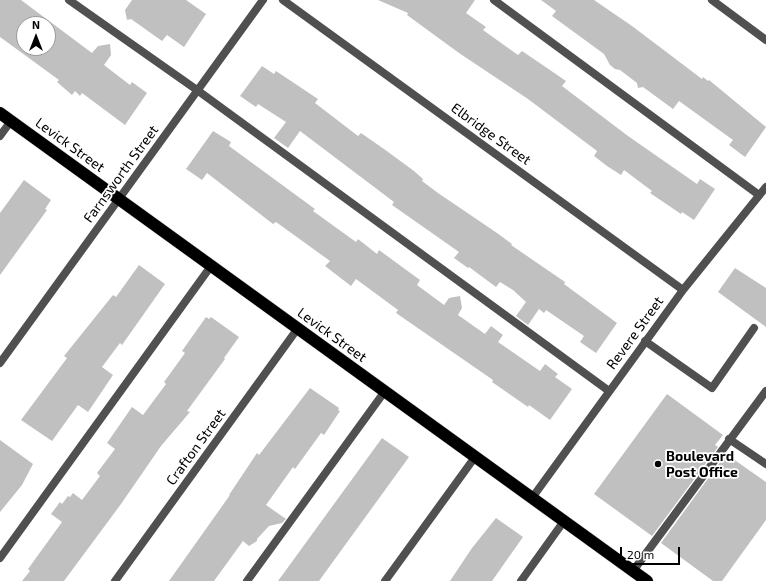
<!DOCTYPE html>
<html>
<head>
<meta charset="utf-8">
<style>
  body { margin:0 }
  #map { position:relative; width:766px; height:581px; overflow:hidden; background:#fff; font-family:"Exo 2",sans-serif }
  canvas { display:block }
  .north { position:absolute; left:16px; top:16px; width:40px; height:40px; box-sizing:border-box; background:#fff; border:1px solid #999; border-radius:50%; rotate:0deg; font-size:11px; font-weight:700; line-height:16px; text-align:center; color:#000 }
  .north::after { content:''; display:block; margin:auto; width:14px; height:18px; background:#000; clip-path:polygon(50% 0,100% 100%,50% 72%,0 100%) }
  .scale { position:absolute; left:620px; top:547px; width:60px; height:18px; box-sizing:border-box; border:2px solid #000; border-top:0; padding-left:5px; font-size:12px; line-height:14px; white-space:nowrap; color:#000; -webkit-text-stroke:3px #fff; paint-order:stroke }
</style>
</head>
<body>
<div id="map">
<canvas width="766" height="581"></canvas>
<div class="north">N</div>
<div class="scale">20 m</div>
</div>
<script>
const ctx = document.querySelector('canvas').getContext('2d');
ctx.lineJoin = 'round';
function fill(path, color) { ctx.fillStyle = color; ctx.fill(path, 'evenodd'); }
function trace(path, color, width, dash) { ctx.strokeStyle = color; ctx.lineWidth = width; ctx.lineCap = dash ? 'butt' : 'round'; ctx.setLineDash(dash || []); ctx.stroke(path); }
function drawText(font, color, halo, rows, align = 'center') {
  ctx.font = font + ' "Exo 2",sans-serif'; ctx.lineWidth = 3.5; ctx.setLineDash([]); ctx.textBaseline = 'middle'; ctx.strokeStyle = halo; ctx.fillStyle = color; for (const [text, x, y, turn = 0] of rows) {
    ctx.save(); ctx.translate(x, y); ctx.rotate((+turn || 0) * Math.PI / 180); ctx.textAlign = isNaN(turn) ? turn : align; if (halo) ctx.strokeText(text, 0, 0); ctx.fillText(text, 0, 0); ctx.restore();
  }
}
const building = new Path2D(`
  M0,0H21L92,53L98,46L110,44L111,55L104,65L130,85L132,82L147,93L125,125L82,93L80,96L75,91L72,95L57,82L59,80L0,37ZM24,24H48V48H24Z
  M132,0H186L206,14L184,47L167,35L162,41L131,19L127,20L125,10Z
  M378,0H475L466,13L486,27L483,30L518,55L522,51L550,70L566,81L562,86L628,136L697,184L700,179L715,189L694,220L682,212L681,214L650,193L652,191L624,170L621,175L607,166L594,156L597,151L528,99L459,53L407,15L408,13Z
  M541,0H594L632,26L702,79L703,77L708,81L709,80L766,127L745,157L729,145L733,140L679,101L673,109L643,87L638,88L637,83L620,70L615,69L610,65L604,54L552,16L556,11Z
  M262,66L274,74L276,71L318,99L315,103L345,126L358,136L361,133L384,149L414,171L423,179L422,181L438,193L497,233L512,244L511,245L565,282L564,284L617,323L596,353L580,342L584,336L546,310L544,313L539,309L528,325L516,316L526,302L513,290L500,282L496,287L469,267L468,268L454,258L459,252L392,205L394,202L300,131L288,148L274,138L286,122L258,104L256,107L240,96Z
  M213,131L231,142L229,146L315,209L313,211L356,242L358,239L377,254L379,250L420,280L417,285L444,305L449,298L460,296L462,308L458,315L485,334L491,326L503,335L498,342L540,371L545,364L558,374L555,377L572,389L550,420L529,405L528,407L492,382L493,380L396,313L398,310L356,279L351,286L325,266L330,261L276,222L273,224L207,173L202,180L186,169Z
  M24,180L51,200L45,209L47,210L0,275V213Z
  M139,265L165,284L122,345L120,343L102,367L113,375L88,412L78,405L52,441L21,420L67,358L64,356L113,295L116,297Z
  M735,268L766,288V327L718,292Z
  M206,317L209,319L211,317L239,337L224,358L225,359L187,411L190,412L161,446L121,504L64,581H22L30,571L28,569L62,522L51,514L60,502L62,504L68,496L70,497L73,493L82,500L100,476L97,473L115,449L107,443L132,407L143,415L166,384L164,382L185,353L182,351Z
  M310,388L339,408L338,410L340,411L324,435L321,433L295,469L293,467L266,505L286,519L282,523L269,526L257,539V541L249,546L243,541L214,581H169L230,495H229L257,453L259,455Z
  M667,394L723,435L715,445L718,447L652,536L594,494Z
  M382,438L409,457L319,581H278Z
  M0,440L33,464L22,485L0,512Z
  M726,454L766,482V520L722,581H713L661,543Z
  M496,518L523,537L492,581H450L472,548Z`);
const lane = new Path2D(`
  M69,0L197,90L609,391
  M494,0L759,195
  M0,136L11,121
  M645,341L712,388L754,328
  M729,439L766,464
  M0,558L211,266
  M633,571L766,391
  M247,581L385,391
  M521,581L564,521`);
const street = new Path2D(`
  M283,0L683,290
  M712,0L766,40
  M0,363L263,0
  M532,498L683,290L766,187
  M115,581L298,328
  M385,581L475,457`);
const highway = new Path2D(`
  M0,113L647,581`);
const markers = [
  [658,464,4,"#000"]
];
const streetNames = [
  ["Elbridge Street",491,134,36],
  ["Levick Street",70,145,36],
  ["Farnsworth Street",121,174,-54],
  ["Revere Street",635,333,-54],
  ["Levick Street",332,335,36],
  ["Crafton Street",196,447,-54]
];
const poiNames = [
  ["Boulevard",666,456],
  ["Post Office",666,472]
];
fill(building, '#c0c0c0');
trace(highway, '#dbdbdb', 13);
trace(lane, '#505050', 8);
trace(street, '#505050', 8);
trace(highway, '#000', 12);
for (const [x, y, r, color] of markers) { const dot = new Path2D(); dot.arc(x, y, r, 0, 2 * Math.PI); ctx.fillStyle = color; ctx.fill(dot); trace(dot, '#fff', 1.5); }
drawText('14px', '#000', '#fff', streetNames);
drawText('bold 14px', '#000', '#fff', poiNames, 'left');
</script>
</body>
</html>
